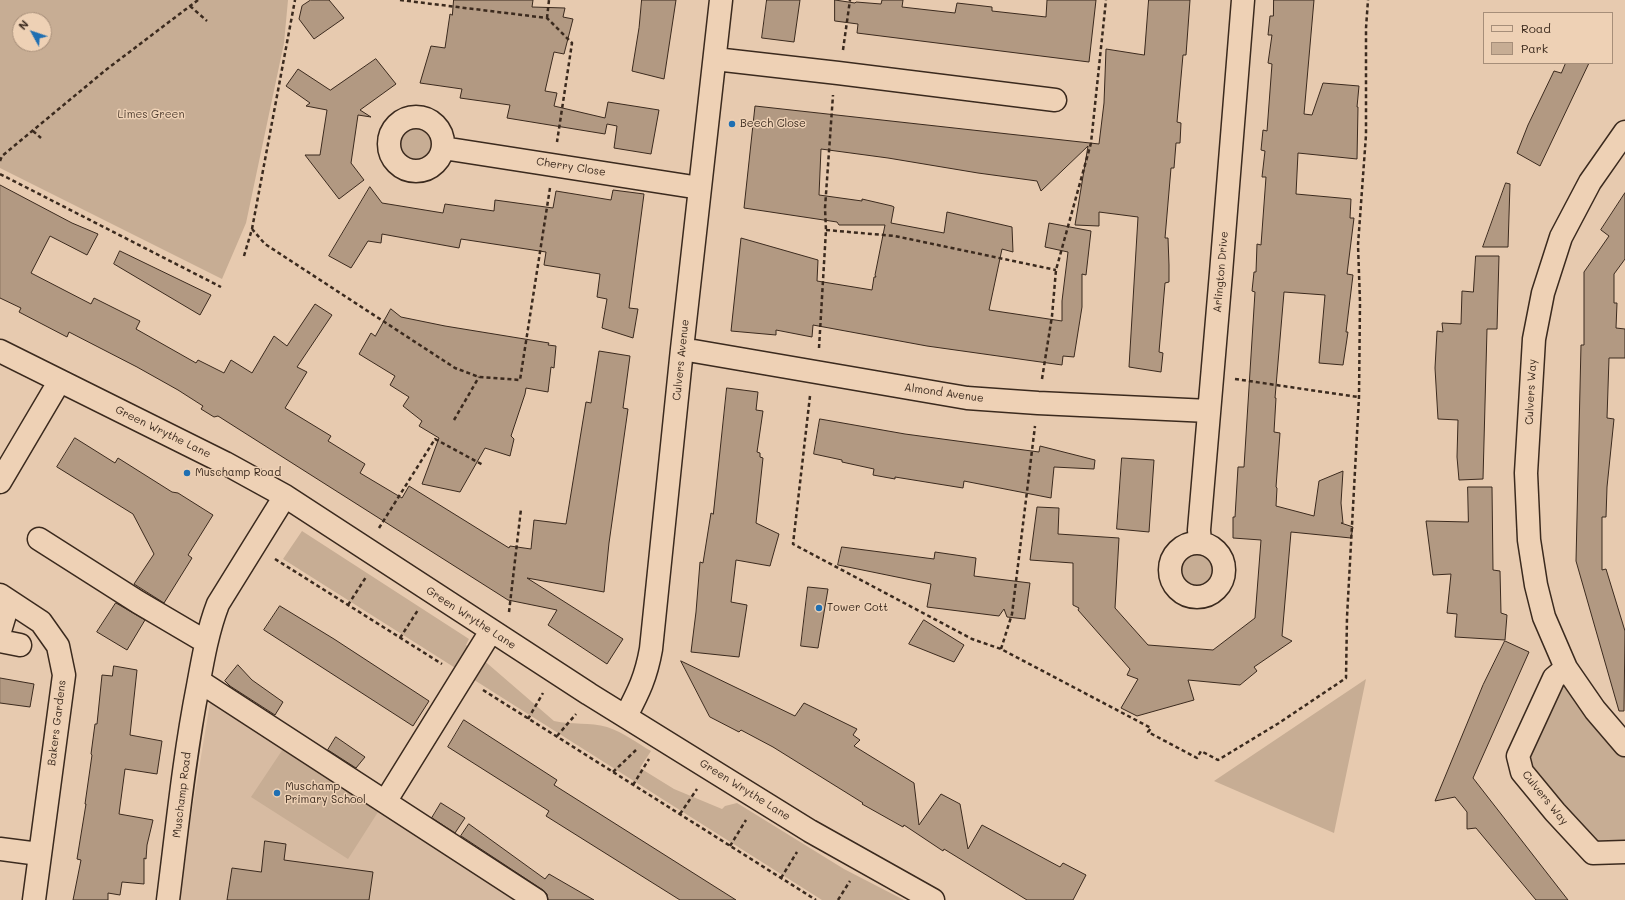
<!DOCTYPE html>
<html>
<head>
<meta charset="utf-8">
<style>
  body { margin:0 }
  #map { position:relative; width:1625px; height:900px; overflow:hidden; background:#e7caaf; font-family:Mali,sans-serif }
  canvas { display:block }
  .legend { position:absolute; left:1483px; top:12px; width:130px; height:52px; box-sizing:border-box; background:#eed1b5; border:1px solid #a68e79; margin:0; padding:5px 7px; list-style:none; font-size:12px; color:#3b2a1e }
  .legend li { display:flex; align-items:center; gap:8px; height:20px }
  .legend b { width:20px; border:1px solid #a68e79 }
  .north { position:absolute; left:12px; top:12px; width:40px; height:40px; box-sizing:border-box; background:#eed1b5; border:1px solid #a68e79; border-radius:50%; rotate:310deg; font-size:11px; font-weight:700; line-height:16px; text-align:center; color:#3b2a1e }
  .north::after { content:''; display:block; margin:auto; width:14px; height:18px; background:#1f6fb2; clip-path:polygon(50% 0,100% 100%,50% 72%,0 100%) }
</style>
</head>
<body>
<div id="map">
<canvas width="1625" height="900"></canvas>
<ul class="legend">
<li><b style="height:5px;background:#eed1b5"></b>Road</li>
<li><b style="height:11px;background:#c7ad94"></b>Park</li>
</ul>
<div class="north">N</div>
</div>
<script>
const ctx = document.querySelector('canvas').getContext('2d');
ctx.lineJoin = 'round';
function fill(path, color) { ctx.fillStyle = color; ctx.fill(path, 'evenodd'); }
function trace(path, color, width, dash) { ctx.strokeStyle = color; ctx.lineWidth = width; ctx.lineCap = dash ? 'butt' : 'round'; ctx.setLineDash(dash || []); ctx.stroke(path); }
function drawText(font, color, halo, rows, align = 'center') {
  ctx.font = font + ' Mali,sans-serif'; ctx.lineWidth = 3; ctx.setLineDash([]); ctx.textBaseline = 'middle'; ctx.strokeStyle = halo; ctx.fillStyle = color; for (const [text, x, y, turn = 0] of rows) {
    ctx.save(); ctx.translate(x, y); ctx.rotate((+turn || 0) * Math.PI / 180); ctx.textAlign = isNaN(turn) ? turn : align; if (halo) ctx.strokeText(text, 0, 0); ctx.fillText(text, 0, 0); ctx.restore();
  }
}
const built = new Path2D(`
  M211,697L527,900H177Z`);
const green = new Path2D(`
  M0,0H288L284,43L246,223L222,279L0,168ZM20,20H44V44H20Z
  M399 144a17 17 0 1 1 34 0a17 17 0 1 1-34 0Z
  M302,531L469,639L466,645L554,721C572,725 590,722 607,727C623,732 637,743 651,751L640,768L674,789L722,809L725,806L737,803L844,869L904,900H822L283,559Z
  M1181 570a16 16 0 1 1 32 0a16 16 0 1 1-32 0Z
  M1564,676L1625,753V845L1596,846L1527,767V754Z
  M1366,679L1334,833L1214,781Z
  M283,749L378,812L348,859L251,797Z`);
const building = new Path2D(`
  M311,0H329L344,18L314,39L299,19L302,6Z
  M454,0H533L532,7L565,8L563,17L573,19L564,54L554,52L545,91L557,93L554,106L605,118L608,102L659,110L651,154L614,148L617,126L607,124L605,134L507,118L510,105L460,98L462,89L420,83L431,46L445,48L450,14L452,15Z
  M642,0H676L664,79L632,71L639,28Z
  M767,0H800L794,42L762,38Z
  M835,0L855,3L856,2L881,4L882,0H903L902,7L955,13L957,3L992,7V11L1046,17L1047,0H1096L1089,62L857,33L858,24L835,21Z
  M1149,0H1190L1186,55H1183L1177,122L1181,123L1180,143H1176L1174,168H1171L1165,238H1168L1169,265V282L1165,283L1159,352L1163,353L1161,372L1129,367L1138,217L1099,212V226L1075,225L1088,146L1041,191L1037,181L978,173L888,158L821,149L819,195L862,201V199L892,206L894,207L891,223L944,233L947,212L1012,227L1013,252L1002,249L989,310L1062,321V301L1068,252L1045,247L1049,223L1091,231L1086,275L1082,274V307L1074,357L1063,356L1062,365L927,346L813,325L812,337L776,330V335L731,331L741,238L818,260L817,281L872,290L874,277H876L875,275L885,225H839L837,222L744,208L755,106L1099,144L1104,103L1106,49L1144,55Z
  M1274,0H1314L1304,114L1312,115L1323,83L1359,86L1357,107H1358L1357,159L1298,153L1296,194L1351,199L1350,218H1354L1347,274L1353,275L1346,332H1348L1343,365L1319,363L1325,295L1284,292L1275,398H1276L1274,432L1280,433L1276,487L1277,488L1276,506L1314,516L1319,481L1343,471L1341,503L1343,523H1341L1353,527L1351,538L1291,532L1282,636L1292,641L1254,667L1257,671L1240,685L1188,680L1194,700L1137,716L1121,708L1138,679L1127,675L1130,669L1078,610L1079,608L1073,605V563L1030,560L1037,507L1059,508L1058,534L1119,538L1115,608L1148,645L1213,650L1255,618L1261,540L1233,538V517H1235L1238,467H1244L1255,292L1252,291L1254,272H1256L1257,244L1261,245L1266,177H1262L1265,151L1261,150L1263,130L1267,131L1272,64L1268,63L1272,35H1268L1270,16H1273Z
  M376,59L396,84L360,110L371,117L358,115L351,163L364,180L339,199L305,155H320L327,110L306,106L310,103L286,86L298,69L330,90Z
  M1566,63H1589L1540,166L1517,153L1528,125L1554,71L1561,73Z
  M1506,183L1510,184L1508,247H1483Z
  M0,185L72,223L98,234L87,255L50,236L31,273L91,304L94,298L140,321L136,329L196,363L198,360L224,373L231,360L252,373L274,336L287,346L315,304L332,315L297,367L307,372L285,408L331,436L328,441L365,464L360,473L402,498L409,486L509,548L510,546L531,549L534,520L566,524L586,402L591,403L599,351L630,356L623,408L628,409L609,543L604,592L527,578L623,639L607,664L548,625L557,610L508,600L218,416L214,417L201,409L203,406L178,390L137,367L69,332L67,337L19,312L21,308L0,298Z
  M370,187L382,203L443,213L445,204L494,211L495,200L553,208L556,191L611,200L613,190L644,194L629,308L638,309L633,338L602,328L607,299L597,297L600,274L544,265L546,252L461,239L459,248L382,234L381,243L368,241L351,268L329,256Z
  M1625,193V259L1614,274V303H1617L1616,328L1625,329V358H1609L1607,418L1614,419L1607,487L1606,517H1602V570L1606,569L1625,631L1624,711H1619L1576,561L1581,345H1584V272L1609,236L1601,230Z
  M120,251L211,295L200,315L114,264Z
  M1476,256H1499L1497,329H1487L1483,479L1459,480L1457,457L1458,420L1438,419L1435,368L1437,331L1443,332L1442,323L1461,324L1462,291L1473,292Z
  M391,309L401,317L445,326L549,343L548,345L556,346L554,368L551,367L548,392L526,388L525,394L511,436L514,439L510,456L485,448L460,492L422,484L439,438L419,426L422,421L403,406L409,397L390,385L395,376L359,354L371,333L375,336Z
  M727,388L758,392L756,410L763,411L757,452L760,453V457L763,458L756,523L779,534L770,566L736,560L731,602L747,605L739,657L691,652L696,612L700,562L703,563L711,513L713,514Z
  M820,419L905,434L1039,452L1040,446L1095,460L1094,469L1054,467L1051,498L964,481L963,488L895,477V479L873,475L874,469L842,462V460L814,454Z
  M75,438L115,463L118,458L172,492L178,493L213,515L188,555L192,558L164,603L134,584L154,554L133,514L57,467Z
  M1122,458L1154,460L1149,532L1117,529Z
  M1468,487H1492L1493,570L1500,571L1501,613L1507,615L1505,640L1455,637L1457,614L1447,613L1451,574L1433,575L1426,521L1468,522Z
  M842,547L934,559L935,552L976,558L974,576L1030,583L1025,619L1007,617L1004,609L999,616L927,607L931,584L838,565Z
  M808,587L828,589L818,648L801,646Z
  M116,603L145,620L127,650L97,632Z
  M280,606L334,639L429,701L413,726L264,630Z
  M924,620L964,645L954,662L909,644Z
  M1505,641L1529,652L1473,778L1568,900H1536L1476,828L1467,829V812L1455,797L1435,801L1483,685Z
  M681,661L795,716L804,703L857,729L853,735L860,740L854,746L914,783L919,825L941,794L960,804L968,849L982,825L1060,867L1063,863L1086,875L1073,900H1027L944,849L943,851L904,825L903,827L862,804L863,803L773,747L741,730L739,732L710,717Z
  M238,665L252,680L283,702L275,715L230,686L225,681Z
  M114,666L137,670L130,735L162,741L157,774L125,769L119,814L153,820L147,845L146,859L144,858V884L122,882L120,895L108,893V900H73L81,860L77,859L86,804H85L92,755L91,754L95,724H97L102,675L112,676Z
  M0,678L34,684L30,707L0,703Z
  M464,720L557,780L554,785L736,900H680L546,816L549,811L448,747Z
  M336,737L365,757L356,768L328,750Z
  M441,803L465,818L455,833L432,818Z
  M469,824L545,879L549,874L594,900H548L547,894L543,890L461,836Z
  M265,841L286,844L284,860L373,872L369,900H227L232,868L261,872Z`);
const path = new Path2D(`
  M400,0L547,18L572,43L557,142
  M190,6L207,21
  M547,18L549,0
  M843,50L850,0
  M33,131L41,138
  M0,161L2,156L107,69L198,0
  M0,174L221,287
  M252,229L295,0
  M826,230L895,236L1056,270
  M244,256L252,229L265,244L455,368L479,377L520,380L550,188
  M819,348L826,230L825,208L833,95
  M1042,379L1052,316L1056,270L1091,143L1106,0
  M1235,379L1358,397
  M810,396L793,544L972,639L1001,649L1151,728L1148,732L1197,758L1201,751L1218,760L1279,723L1346,678L1347,617L1359,397L1360,302L1358,245L1366,135V28L1368,0
  M454,420L479,377
  M379,528L435,439L483,465
  M275,559L442,664
  M348,605L366,577
  M509,612L521,509
  M400,638L418,610
  M1001,649L1012,614L1035,426
  M483,690L816,900
  M528,719L543,693
  M557,736L576,714
  M613,772L636,750
  M633,785L649,759
  M680,814L697,789
  M730,846L746,820
  M781,878L797,852
  M838,900L850,881`);
const minor = new Path2D(`
  M715,59L838,73L1055,100
  M389 144a27 27 0 1 1 54 0a27 27 0 1 1-54 0Z
  M1625,132L1590,182L1561,237L1543,293L1534,339L1526,473L1529,540L1536,585L1544,617L1566,668L1595,710L1625,745
  M443,148L700,188
  M682,349L967,398L1038,403L1209,411
  M0,351L225,463L285,496L589,694L810,831L933,900
  M0,482L59,382
  M39,539L138,602L206,642
  M1200,543L1199,530L1221,273L1243,0
  M1170 570a27 27 0 1 1 54 0a27 27 0 1 1-54 0Z
  M0,595L41,622L58,646L64,675L34,900
  M0,631L9,601
  M0,641L20,645
  M1566,668L1554,678L1518,756L1522,772L1555,812L1593,853L1625,852
  M199,681L536,900
  M626,716C639,691 646,677 651,649L682,349L721,0
  M385,802L491,631
  M0,849L39,854
  M168,900C177,829 184,757 198,686C203,658 208,630 218,604L285,496`);
const markers = [
  [732,124,4,"#1f6fb2"],
  [187,473,4,"#1f6fb2"],
  [819,608,4,"#1f6fb2"],
  [277,793,4,"#1f6fb2"]
];
const parkNames = [
  ["Limes Green",151,115]
];
const poiNames = [
  ["Beech Close",740,124],
  ["Muschamp Road",195,473],
  ["Tower Cott",827,608],
  ["Muschamp",285,787],
  ["Primary School",285,800]
];
const streetNames = [
  ["Cherry Close",571,167,9],
  ["Arlington Drive",1221,272,-85],
  ["Culvers Avenue",681,360,-84],
  ["Culvers Way",1531,392,-87],
  ["Almond Avenue",944,393,8],
  ["Green Wrythe Lane",163,432,26],
  ["Green Wrythe Lane",471,618,33],
  ["Bakers Gardens",57,723,-83],
  ["Green Wrythe Lane",745,790,32],
  ["Muschamp Road",182,795,-83],
  ["Culvers Way",1545,798,51]
];
fill(built, '#d7bba2');
fill(green, '#c7ad94');
fill(building, '#b29982');
trace(building, '#3b2a1e', 1);
trace(minor, '#3b2a1e', 25);
trace(path, '#3b2a1e', 2.5, [4, 3]);
trace(minor, '#eed1b5', 22);
for (const [x, y, r, color] of markers) { const dot = new Path2D(); dot.arc(x, y, r, 0, 2 * Math.PI); ctx.fillStyle = color; ctx.fill(dot); trace(dot, '#eed1b5', 1.5); }
drawText('11px', '#503e30', '#eed1b5', parkNames);
drawText('11px', '#3b2a1e', '#eed1b5', poiNames, 'left');
drawText('11px', '#3b2a1e', '#eed1b5', streetNames);
</script>
</body>
</html>
